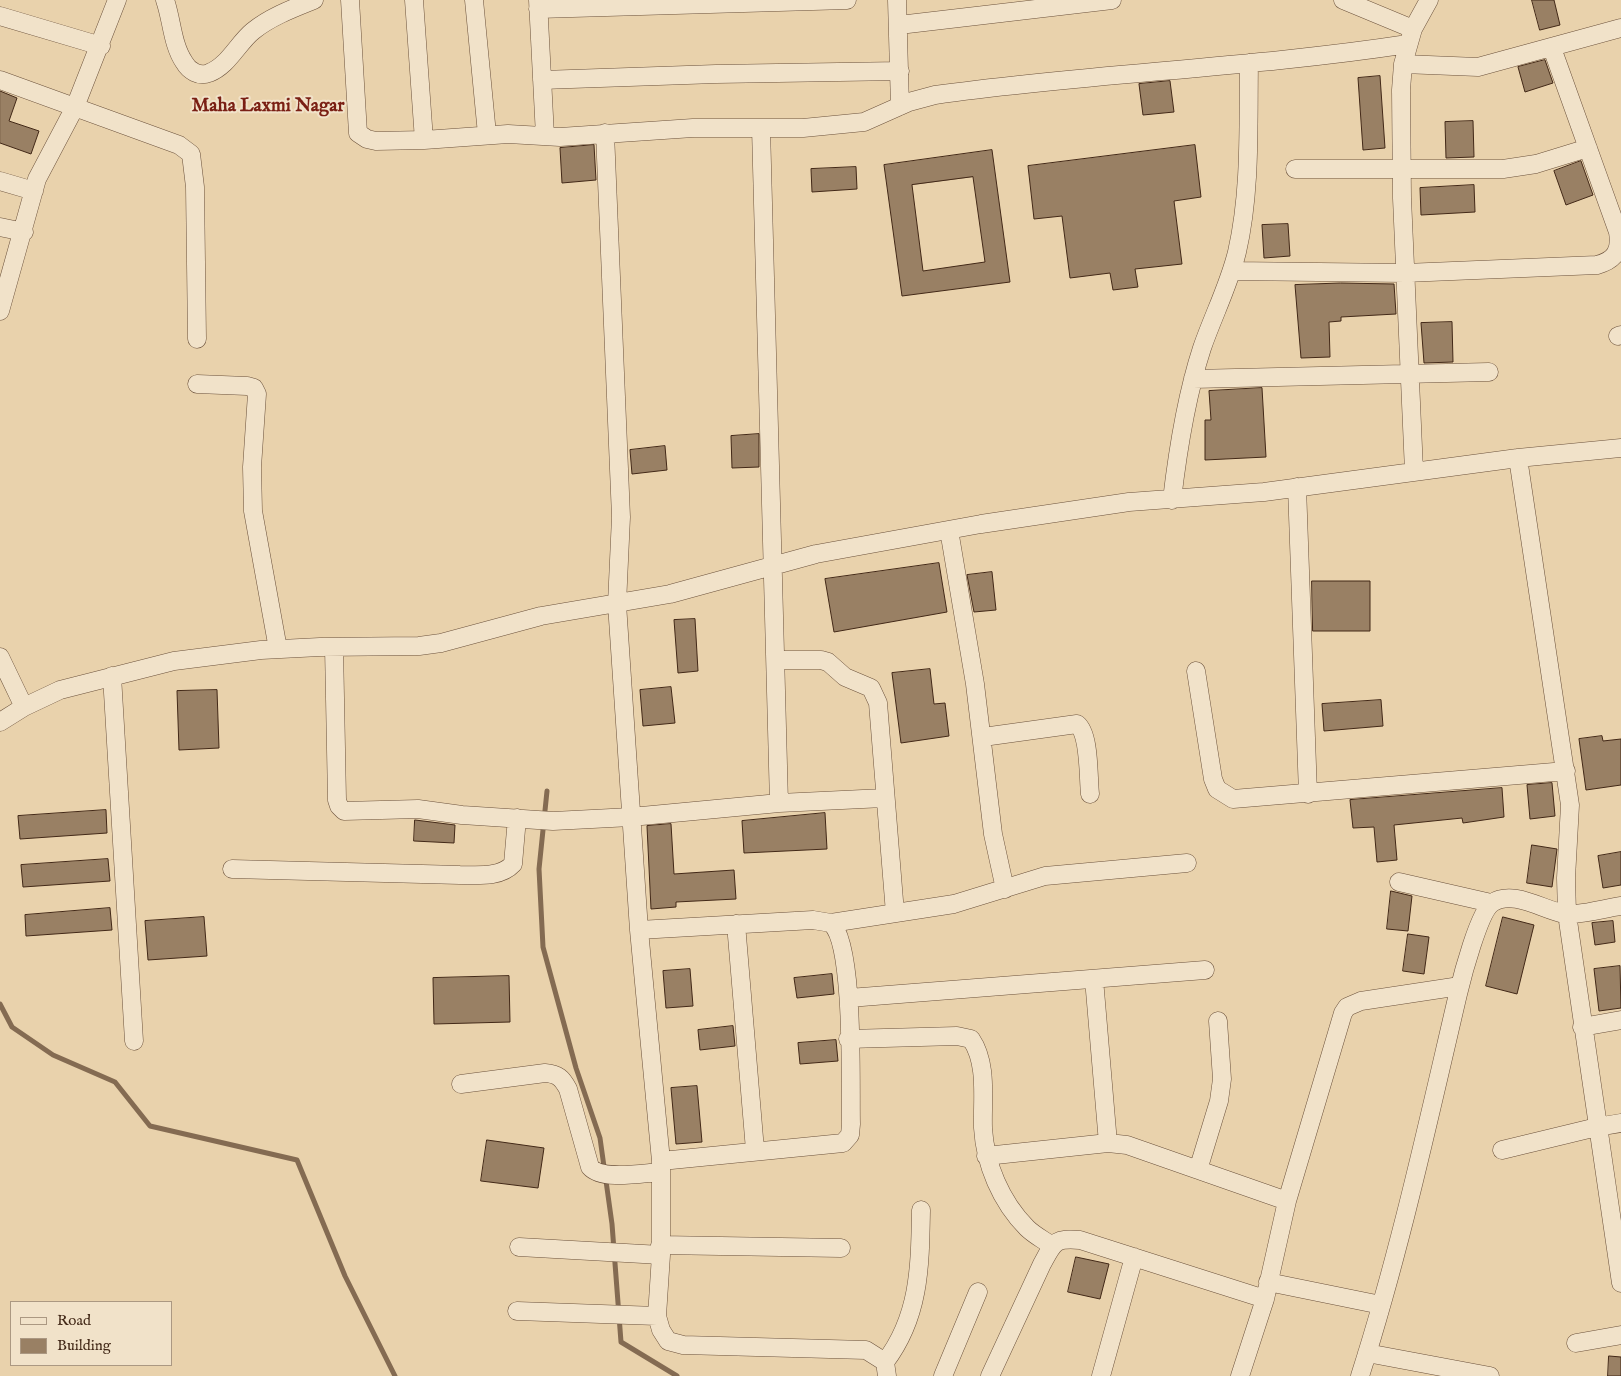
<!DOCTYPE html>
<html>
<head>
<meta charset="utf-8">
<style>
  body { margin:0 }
  #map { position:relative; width:1621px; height:1376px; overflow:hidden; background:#e9d2ac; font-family:"IM FELL English",serif }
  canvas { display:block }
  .legend { position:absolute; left:10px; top:1301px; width:162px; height:65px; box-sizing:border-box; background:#f1e2c9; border:1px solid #ab9882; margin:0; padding:6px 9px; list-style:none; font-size:15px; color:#422817 }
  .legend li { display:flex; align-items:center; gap:10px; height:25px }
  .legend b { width:25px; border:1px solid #ab9882 }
</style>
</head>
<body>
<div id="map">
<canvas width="1621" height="1376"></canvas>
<ul class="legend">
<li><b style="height:6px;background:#f1e2c9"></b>Road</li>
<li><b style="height:14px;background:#998064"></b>Building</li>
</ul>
</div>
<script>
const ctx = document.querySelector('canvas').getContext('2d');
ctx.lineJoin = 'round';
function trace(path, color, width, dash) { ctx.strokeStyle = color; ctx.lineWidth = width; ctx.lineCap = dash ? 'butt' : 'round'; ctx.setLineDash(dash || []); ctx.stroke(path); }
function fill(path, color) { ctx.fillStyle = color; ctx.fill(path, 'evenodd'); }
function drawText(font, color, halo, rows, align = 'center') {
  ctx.font = font + ' "IM FELL English",serif'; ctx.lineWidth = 4; ctx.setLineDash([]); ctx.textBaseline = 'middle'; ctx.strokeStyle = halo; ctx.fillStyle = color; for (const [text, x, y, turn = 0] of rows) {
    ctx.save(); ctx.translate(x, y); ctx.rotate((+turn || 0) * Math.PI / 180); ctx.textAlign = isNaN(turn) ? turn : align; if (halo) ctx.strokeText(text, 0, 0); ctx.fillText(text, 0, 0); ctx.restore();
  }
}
const stream = new Path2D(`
  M547,791L539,869L543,947L576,1068L600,1138L612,1224L621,1342L677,1376
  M0,1004L12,1027L53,1055L115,1082L150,1126L297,1160L345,1276L395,1376`);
const building = new Path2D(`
  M1532,0H1554L1560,25L1540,30Z
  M1545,60L1553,83L1525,92L1518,67Z
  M1380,76L1385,148L1363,150L1358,78Z
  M1170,81L1174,112L1143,115L1139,84Z
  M0,91L17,98L9,121L39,131L31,154L0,143Z
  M1473,121L1474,157L1446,158L1445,122Z
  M594,145L596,180L562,183L560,148Z
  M1195,145L1201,197L1174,201L1182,264L1135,269L1138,287L1113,290L1110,273L1070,278L1062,216L1034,219L1028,166Z
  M992,150L1010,282L902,296L884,165ZM973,177L985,262L923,271L912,185Z
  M1581,161L1593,195L1566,205L1554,171Z
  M856,167L857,189L812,192L811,169Z
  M1474,185L1475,212L1421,215L1420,188Z
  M1288,224L1290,256L1264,258L1262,225Z
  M1341,283L1394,284L1396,314L1341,317V321L1329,322L1330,357L1301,358L1295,285Z
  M1452,322L1453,362L1424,363L1421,323Z
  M1262,388L1266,457L1205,460V420H1211L1209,391Z
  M759,434V467L732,468L731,436Z
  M665,446L667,470L632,474L630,450Z
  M939,563L947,612L834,632L825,579Z
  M992,572L996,610L974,612L967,575Z
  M1312,581H1370V631H1313Z
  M695,619L698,671L678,673L674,620Z
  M930,669L934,704L945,703L949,736L901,743L892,673Z
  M671,687L675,723L643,726L640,690Z
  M217,690L219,748L179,750L177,691Z
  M1381,700L1383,726L1324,731L1322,704Z
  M1602,736L1603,741L1621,739V785L1586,790L1579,739Z
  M1552,783L1555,816L1530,819L1527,785Z
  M1502,788L1504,817L1463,823L1462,818L1394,825L1397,860L1377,862L1374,827L1353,828L1350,800Z
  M106,810L107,833L20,839L18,816Z
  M825,813L827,849L744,853L742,821Z
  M415,820L455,825L454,843L414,841Z
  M671,824L674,874L734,870L736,899L676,902V907L651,909L647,826Z
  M1532,845L1557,849L1552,887L1527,883Z
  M1621,852V885L1603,888L1598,856Z
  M108,859L110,881L23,887L21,865Z
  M1391,891L1412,896L1408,931L1387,929Z
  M110,908L112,930L26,936L25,915Z
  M204,917L207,956L148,960L145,921Z
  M1503,917L1534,925L1517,994L1486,986Z
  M1613,921L1615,942L1595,945L1592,923Z
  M1408,934L1429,937L1424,974L1403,971Z
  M1620,966L1621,1008L1599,1011L1594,969Z
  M690,969L693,1006L666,1008L663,971Z
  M832,974L834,994L797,998L794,978Z
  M509,976L510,1022L434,1024L433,978Z
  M733,1026L735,1046L700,1050L698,1030Z
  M836,1040L838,1061L800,1064L798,1043Z
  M697,1086L702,1142L676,1144L671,1088Z
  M487,1140L544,1148L538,1188L481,1181Z
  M1076,1257L1109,1264L1100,1299L1068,1292Z
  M1609,1356L1621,1357V1376H1608Z`);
const minor = new Path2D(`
  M165,0C172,20 172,44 184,62C189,71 199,77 209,73C228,66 238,43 253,31C270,17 294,8 314,0
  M350,0L358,133L367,139L376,141L424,140L508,134L560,137L693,128H803L864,122L909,102L935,95C1092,73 1251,68 1408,44
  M414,0L424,140
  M474,0L487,134
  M538,0L545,136
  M897,0L900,106
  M1343,0L1413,29
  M538,9L847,0
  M0,16L101,46
  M899,25L1112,0
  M1403,64L1478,67L1621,28
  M0,80L179,145L191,154L195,187L197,339
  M542,80L716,74L900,71
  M761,128L779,803
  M605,133L621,517L617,604L639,930L661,1161V1255L657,1316L661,1330L668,1341L683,1345L866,1350L885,1362L887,1376
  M1295,169H1503L1536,164L1588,148
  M0,181L34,191
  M0,227L24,232
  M1232,271L1405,273L1597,265C1615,260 1621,251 1618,232L1552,48
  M0,311L37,179L75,107L117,0
  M1618,336L1621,335
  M1193,379L1489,372
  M197,384L247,386L254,388L257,394L252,467L253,511L278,649
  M1518,458L1570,805L1566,878L1567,914L1621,1283
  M1414,471L1402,198L1401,90L1403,64L1413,29L1429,0
  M1297,487L1308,794
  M1172,500C1178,448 1186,397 1202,348C1213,316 1229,285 1237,252C1251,191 1248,126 1249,63
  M949,530L975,684L993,834L1005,889
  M334,647L337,800L339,806L344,811L418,809L462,815L553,821L631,817L779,803L884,798
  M0,657L24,707
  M776,660H821L828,662L845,677L871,688L878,703L895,913
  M1196,671L1213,779L1217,789L1233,799L1566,771
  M112,676L134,1041
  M0,722L24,707L60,690L174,661L261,650L320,647L419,646L441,643L541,616L670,594L816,554L981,524L1129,502L1264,492L1518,458L1621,448
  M983,737L1077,724C1090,734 1088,776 1090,794
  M232,869L460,875C477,875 500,878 513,864L517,818
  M1399,882L1491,903
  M831,923L954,904L1045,876L1187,863
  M736,924L755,1150
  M639,930L813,920L831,923C855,944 850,1088 851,1124L850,1135L843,1143L661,1161
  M1094,979L1108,1143
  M849,998L1205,970
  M1582,1027L1621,1020
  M848,1039L957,1036L971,1039C988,1064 982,1099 983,1128C985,1164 1001,1202 1027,1228C1034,1235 1044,1240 1052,1246
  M461,1084L545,1073C558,1074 562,1078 568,1089L590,1167C602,1181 643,1173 660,1172
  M1502,1150L1597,1127L1621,1123
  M986,1156L1108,1143L1127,1145L1287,1201
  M1198,1170L1219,1101L1222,1079L1218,1021
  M660,1245L841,1248
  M519,1247L661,1255
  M1268,1282L1381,1305
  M517,1311L657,1316
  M1576,1343L1621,1335
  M1367,1353L1490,1376
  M885,1362C920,1316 920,1266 921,1210
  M943,1376L978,1292
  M990,1376L1042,1264C1054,1242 1054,1238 1080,1240L1265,1299
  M1101,1376L1134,1257
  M1240,1376L1265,1299L1287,1201L1343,1013L1347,1007L1361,1001L1460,986
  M1360,1376C1400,1251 1428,1122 1458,994C1462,977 1479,912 1492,903C1513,889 1543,910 1565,914C1579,916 1606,908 1621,906`);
const neighbourhoodNames = [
  ["Maha Laxmi Nagar",268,107]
];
trace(stream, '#846b52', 5);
fill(building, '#998064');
trace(building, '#422817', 1);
trace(minor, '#6c523c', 19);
trace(minor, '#f1e2c9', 18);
drawText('bold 19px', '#7a1f14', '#f1e2c9', neighbourhoodNames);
</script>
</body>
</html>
